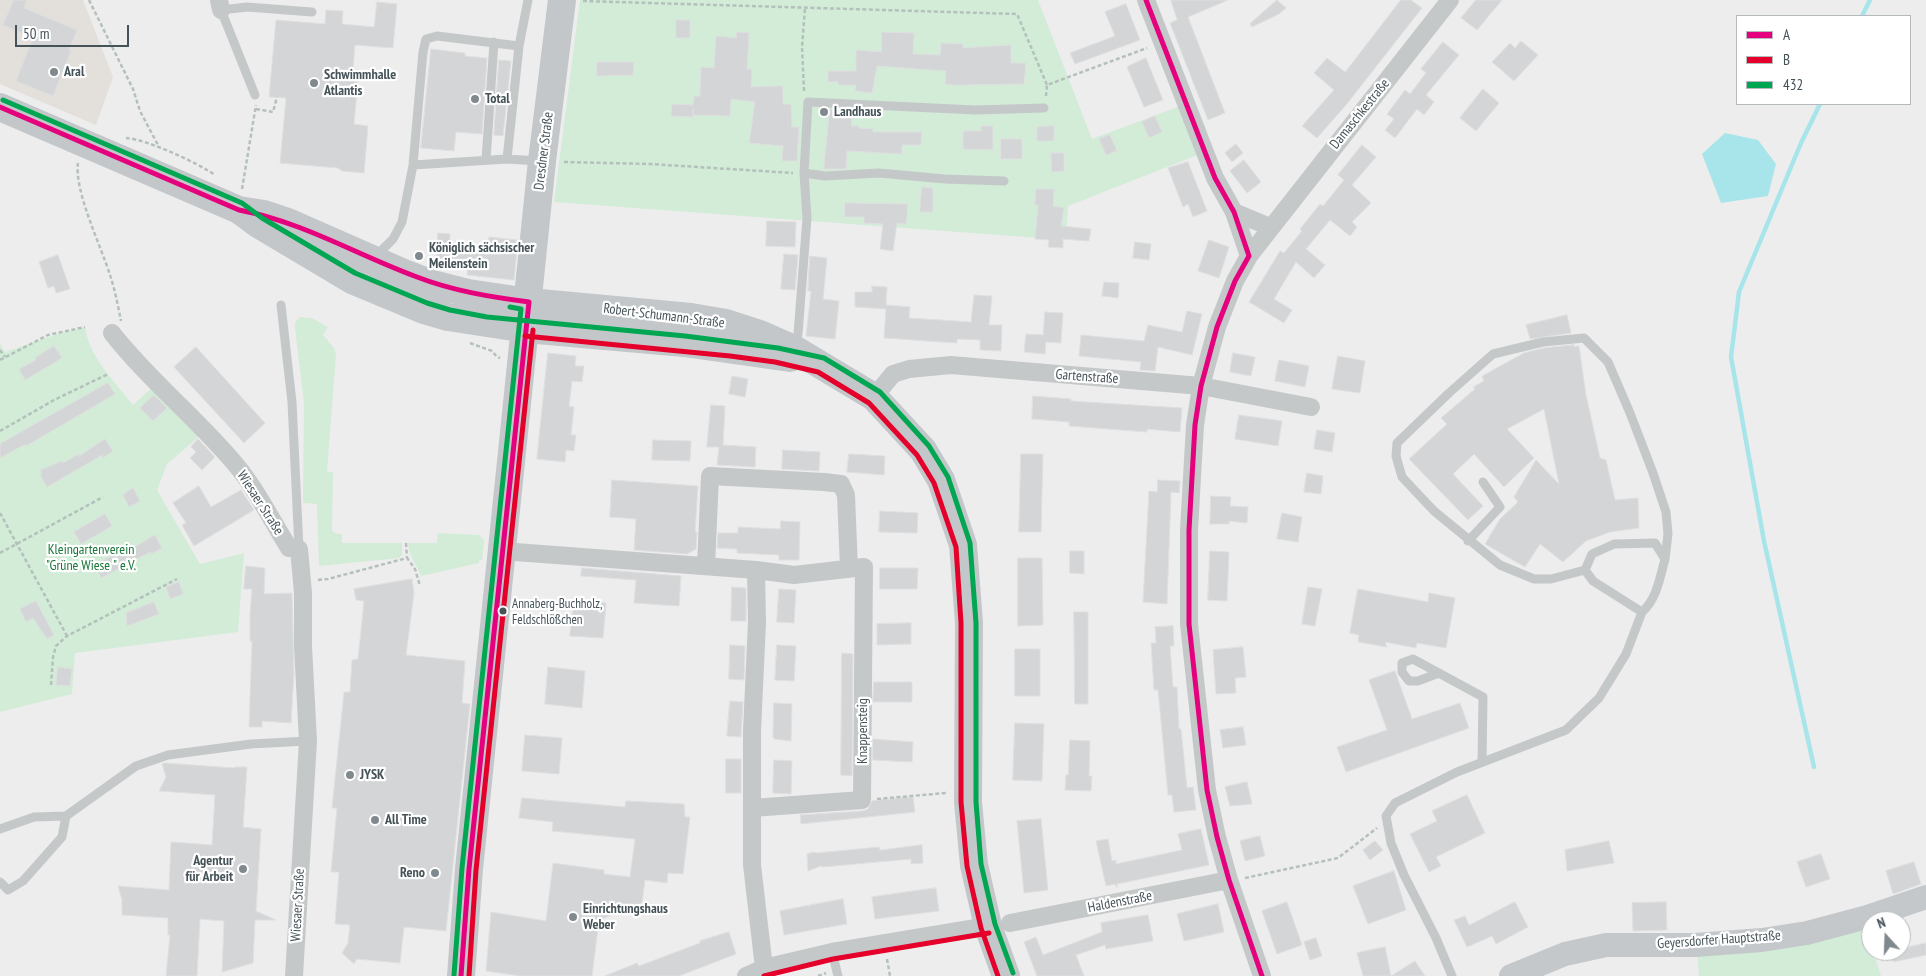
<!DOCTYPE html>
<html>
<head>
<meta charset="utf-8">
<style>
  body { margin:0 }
  #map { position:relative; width:1926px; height:976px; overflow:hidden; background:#eeeded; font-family:"PT Sans Narrow",sans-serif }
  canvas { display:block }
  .legend { position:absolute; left:1736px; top:15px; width:175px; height:90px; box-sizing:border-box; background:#fff; border:1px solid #b5babd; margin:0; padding:6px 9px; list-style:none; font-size:15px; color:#455359 }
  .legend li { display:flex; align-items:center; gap:10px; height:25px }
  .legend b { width:25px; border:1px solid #b5babd }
  .north { position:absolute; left:1861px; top:911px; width:50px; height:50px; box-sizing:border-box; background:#fff; border:1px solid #b5babd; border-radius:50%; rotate:340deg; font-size:14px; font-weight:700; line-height:20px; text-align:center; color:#455359 }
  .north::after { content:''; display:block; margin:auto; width:18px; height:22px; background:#80898d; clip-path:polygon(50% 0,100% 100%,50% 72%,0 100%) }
  .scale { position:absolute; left:15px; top:25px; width:114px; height:22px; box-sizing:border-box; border:2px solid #455359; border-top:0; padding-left:6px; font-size:15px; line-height:18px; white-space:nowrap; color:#455359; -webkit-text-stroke:4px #fff; paint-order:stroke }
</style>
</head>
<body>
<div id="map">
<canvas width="1926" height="976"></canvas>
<ul class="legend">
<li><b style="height:6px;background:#e5007d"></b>A</li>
<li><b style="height:6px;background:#e4002b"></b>B</li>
<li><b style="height:6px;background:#00a651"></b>432</li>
</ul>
<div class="north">N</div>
<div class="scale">50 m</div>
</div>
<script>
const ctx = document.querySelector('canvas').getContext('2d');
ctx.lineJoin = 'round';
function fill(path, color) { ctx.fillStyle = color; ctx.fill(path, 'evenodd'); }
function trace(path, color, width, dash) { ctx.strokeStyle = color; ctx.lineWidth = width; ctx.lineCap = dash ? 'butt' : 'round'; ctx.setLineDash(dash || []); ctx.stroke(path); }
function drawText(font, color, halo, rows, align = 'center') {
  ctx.font = font + ' "PT Sans Narrow",sans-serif'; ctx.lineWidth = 4.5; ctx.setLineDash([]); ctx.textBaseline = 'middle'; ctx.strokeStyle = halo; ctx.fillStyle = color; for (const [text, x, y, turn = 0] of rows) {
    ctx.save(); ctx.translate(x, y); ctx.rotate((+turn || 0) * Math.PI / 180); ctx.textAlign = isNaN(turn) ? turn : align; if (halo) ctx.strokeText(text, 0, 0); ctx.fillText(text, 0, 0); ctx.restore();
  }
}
const commercial = new Path2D(`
  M0,0H83L113,77L96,125L0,84Z`);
const green = new Path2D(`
  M580,0H1038L1092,139L1180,106L1200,154L1068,206L1066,240L554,202Z
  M300,317L312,318L328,327L323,335L334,348L336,354L327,472H333L332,531L337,534H342V543H402V555L399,558L319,566L317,504L303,503L304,404L295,328V322Z
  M85,327C89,357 115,382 133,405L157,383L201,435L167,464L157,490L200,564L244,553L238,632L75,653L72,694L0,712V344L5,352L55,335Z
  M438,533L479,535L484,540L482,560H479V563L421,576C416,564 409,556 408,543H437Z
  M1865,925L1871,945V951H1873L1881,976H1699L1697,952Z`);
const water = new Path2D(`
  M1725,133L1758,140L1776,164L1768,196L1721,203L1702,154Z`);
const stream = new Path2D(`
  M1862,16L1870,0
  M1814,767L1764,541L1731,357L1739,292L1801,143L1820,104`);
const building = new Path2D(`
  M14,0H27L24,8L77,30L69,50L71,51L53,96L16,81L33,38L3,25Z
  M1171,0H1228L1188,17L1225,113L1208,120L1170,23L1177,20Z
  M1277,0L1286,8L1279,14L1252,27L1250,24Z
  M1401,0H1411L1422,8L1346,105L1317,138L1302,126L1334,90L1314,73L1327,58L1345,72Z
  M1476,0H1502L1477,30L1461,18Z
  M377,2L397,4L393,48L355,45L353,69L359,70L354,124L368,126L364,173L342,171L338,168L280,163L286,98L269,97L276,20L325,24L326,10L343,11L342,24L374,27Z
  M1126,4L1140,40L1075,64L1070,53L1115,36L1105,12Z
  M676,20H690V38H676Z
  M737,32L749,33L747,69H752L751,87L783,86V104H791L792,127H799L797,161H782L783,146L749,143L755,102L731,99L730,116L693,115V109V117L671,116L672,104L693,105L694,96H700L701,67L714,68L716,36L736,38Z
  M882,32L914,33L913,54L940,55L941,43L963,44V48L1011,45V63H1026L1024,84L954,85L945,84L946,71L877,66L872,93L855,91L856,85H838V82H828V71H856V50L881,52Z
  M1521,41L1538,55L1514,81L1492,62L1510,43L1515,48Z
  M1443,42L1459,55L1426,95L1434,102L1424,115L1417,109L1395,138L1385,130L1394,119L1387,114L1405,90L1410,94L1426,73L1421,69Z
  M431,49L465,53V56L487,58L482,134L456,132L454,151L421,148Z
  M1146,58L1163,100L1144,107L1127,67Z
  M499,60L511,61L503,136L494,135Z
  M597,62H634L633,75L597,76Z
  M1483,89L1499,103L1476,131L1460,118Z
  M830,109L852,111L851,126H859V128L873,129V132H922L921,145H902V154L847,151L846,169H824Z
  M1155,116L1162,132L1149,138L1142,122Z
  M981,126H993V150L963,149V131H981Z
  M1054,126V141H1037V127Z
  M1110,135L1117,151L1106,155L1099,139Z
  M1001,139H1022V159H1001Z
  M1236,144L1243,153L1232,162L1225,153Z
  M1362,145L1376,157L1352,185L1371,203L1352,222L1357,227L1350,236L1330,220L1306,249L1325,265L1314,278L1296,262L1274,299L1292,310L1284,323L1249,302L1280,251L1284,253L1302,231L1300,229L1320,204L1323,206L1344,180L1338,175Z
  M1051,153H1064V171L1052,172Z
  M1244,160L1261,182L1247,193L1230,171Z
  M1188,162L1207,211L1193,217L1188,204L1183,207L1168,168Z
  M922,187L933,188V212H920Z
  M1036,189H1054L1053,206L1064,208L1061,226L1091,229L1089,241L1063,239V248L1048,247L1049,240L1035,239L1038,205H1035Z
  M845,203L908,204L906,224L897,223L893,251L880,249L883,224L864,223V217H845Z
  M767,221L796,222L795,247L766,246Z
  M438,233L450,234V243L488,246L489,237L518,240L514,280L467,275L469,261L436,258Z
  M1209,240L1229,247L1219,278L1198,271Z
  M1135,242L1151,244L1149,260L1133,258Z
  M784,254L798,255L795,290L781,289Z
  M58,255L70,289L56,293L54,286L48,288L39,262Z
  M810,256L827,258L823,299L839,301L835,339L806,336L811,291H808Z
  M1104,282L1119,283L1118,298L1102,296Z
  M872,286L887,287L886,305L910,307L909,318L971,322L974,295L992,296L989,325H1002L1001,351L980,350V340L957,339V343L884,338L886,309L855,307V292H872Z
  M1187,311L1202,314L1192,355L1158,347L1155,371L1140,370L1141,362L1079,356L1081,335L1144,341L1148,325L1182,332Z
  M1045,312L1063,313L1061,343L1046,342L1045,354L1024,352L1026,334L1043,335Z
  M1567,315L1571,333L1530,339L1526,325Z
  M1574,345V347L1579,346L1586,395L1600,458L1606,460L1615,500L1638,498L1639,528L1610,532L1586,541L1563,562L1540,544L1525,567L1485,544L1500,519L1518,502L1514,497L1536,460L1559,484L1544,409L1507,429L1534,458L1504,487L1474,454L1453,474L1483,506L1468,520L1409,459L1447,424L1441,418L1475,389L1473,387L1484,381L1482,376L1524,353L1544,348Z
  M54,346L62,358L25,380L19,369L36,360L35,358Z
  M196,347L265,423L244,443L174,367Z
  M548,353L576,356L575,366H584L582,382L572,381L569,406L574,407L571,435H576L574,451L566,450L565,462L537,459Z
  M1233,353L1255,357L1251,376L1230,372Z
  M1338,356L1365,361L1360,393L1332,389Z
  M1279,360L1309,366L1305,387L1275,381Z
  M732,376L748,379L745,397L729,394Z
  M108,383L115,394L28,445H24L0,458V444Z
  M154,395L167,408L153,421L140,408Z
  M1033,396L1071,399V401L1182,408L1180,432L1147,429V432L1069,426V422L1032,419Z
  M711,405L725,406L723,445L756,447L755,467L717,465L719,447H707Z
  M1239,415L1282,421L1278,446L1235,439Z
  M1317,430L1335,433L1332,452L1314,449Z
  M105,439L113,451L103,458L102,455L47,487L40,475L42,474L40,470L62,461L63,463L79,454V456Z
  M198,439L215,457L202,470L190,458L196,452L191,447Z
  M653,440L691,441L690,461L652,460Z
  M783,450L820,452L819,471L782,469Z
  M849,454L885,456L884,475L847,472Z
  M1021,454H1043L1041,532H1019Z
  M1307,473L1323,476L1321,494L1304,492Z
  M612,480L698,486L695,532H697L696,549L687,554L634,550L636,519L610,517Z
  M1158,480L1180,481L1179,493L1171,492L1167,604L1143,602L1149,491L1157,492Z
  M199,486L211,507L241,490L254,510L194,546L182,525L186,523L173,503Z
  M133,488L140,501L129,507L123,495Z
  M1211,496L1231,497L1230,506L1248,507L1247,523L1229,521V524H1210Z
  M880,511L918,513L917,533L879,532Z
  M1282,513L1302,517L1298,542L1277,539Z
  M105,514L112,526L81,544L74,532Z
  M781,521L800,522L799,560H779V555L737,553V549L717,548L718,533H738V527L780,529Z
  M155,535L162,548L151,554L150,552L101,578L95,564L117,554L130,546L131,549Z
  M1070,551H1084V574L1070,573Z
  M1210,551L1229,552L1227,601L1208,600Z
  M1018,558H1042L1043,625L1018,626Z
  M246,566L265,568L264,594L292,593L294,673L291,723L262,721V727H249L252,641H250V614L252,589H244Z
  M582,568L681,576L679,606L634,603L636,580L581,576Z
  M880,568H918L917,589H880Z
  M412,579L414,593L406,655L465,661L462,703L470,704L446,931L404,927L400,963L357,959L354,964L342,953L348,943L350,925L335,924L339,872H331L337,808H332L344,692H350L352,660L358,659L364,601L356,600L354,589Z
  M179,582L183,594L170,599L166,587Z
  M732,587L746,588V621H731Z
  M1308,587L1322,589L1315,626L1302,624Z
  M779,589L796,590L794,623L777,622Z
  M1358,589L1428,602L1429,593L1455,598L1446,648L1417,643L1416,648L1385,642L1387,647L1358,642L1359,635L1350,633Z
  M574,600L606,603L603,638L570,636Z
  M36,601L54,635L47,639L33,618L26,622L20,609Z
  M154,602L159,614L127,626L126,613Z
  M1074,612H1088V704H1075Z
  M911,623V644L877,645V624Z
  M1173,626L1174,646H1170L1173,687H1177L1179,729H1181L1187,788L1193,787L1196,810L1174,812L1172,795H1168L1158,690H1154L1151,643H1156L1155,627Z
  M730,645L745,646L744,680L729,679Z
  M777,645L796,646L794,681L775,680Z
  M1243,647L1246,677L1235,678L1236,693L1216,694L1213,650Z
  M1015,649H1040V696H1015Z
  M842,653L853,654L852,776L841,775Z
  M58,667L72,669L70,686L56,685Z
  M548,667L585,671L582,708L545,704Z
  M1395,671L1412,719L1460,703L1469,728L1346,772L1337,747L1387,730L1369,680Z
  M874,682H912V702H873Z
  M730,701L743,702L741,737L727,736Z
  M774,703L792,704L791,741L774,739L773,737Z
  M1015,723L1044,724L1042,781L1013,780Z
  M1243,727L1246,745L1223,748L1220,730Z
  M525,735L562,738L559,774L522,771Z
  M873,739L913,742L912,762L873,760Z
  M1070,740L1090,741L1089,776H1092L1091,791L1065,790L1066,775H1068Z
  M726,759H741V793H726Z
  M774,760L792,761L791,794L773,793Z
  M165,763L234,768L235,767H247L243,827L261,829L256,911L276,920H255L253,963L222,972L224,921L200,919L197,976H166L170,935H168V918L122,915V900L118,886L169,890L171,842L212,845L215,795L159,791L166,777L162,764Z
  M1247,782L1252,804L1230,806L1225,787Z
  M1467,795L1485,833L1436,857L1441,866L1429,872L1410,834L1437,821L1432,811Z
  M913,797L915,812L801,824L800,815L863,811L868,809L872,801Z
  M522,798L625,807L626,801L684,804L685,817H690L683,874L668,873L667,883L645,880L642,903L599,920L592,976H521L486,971L491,912L546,921L553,863L604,870V874L630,877L635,839L552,831L553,822L519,818Z
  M1041,819L1048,890L1024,893L1017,821Z
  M1201,829L1209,865L1117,884V888L1115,884L1106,886L1096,841L1108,839L1112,861L1116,860V864L1182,850L1178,834Z
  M1260,836L1265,856L1245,861L1240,841Z
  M1375,841L1383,850L1370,860L1363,850Z
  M1609,841L1614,863L1567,871L1565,850Z
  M922,845L923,863L911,864V859L823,867L821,866L808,871L807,854L813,852L817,853L879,847L880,850Z
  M1821,854L1830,879L1806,887L1797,862Z
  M1914,862L1921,884L1893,894L1886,871Z
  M1394,871L1406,910L1368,924L1353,886Z
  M936,888L939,911L875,919L872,897Z
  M843,899L847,924L784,935L780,911Z
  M1287,902L1302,945L1277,954L1262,911Z
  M1515,902L1528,927L1496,944L1492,936L1467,947L1454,920L1465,916L1469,925Z
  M1666,902L1667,930L1633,931L1632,903Z
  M1218,904L1224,932L1184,941L1177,914Z
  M1148,915L1153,941L1106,949L1105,945L1076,955L1084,976H1037L1024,942L1036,937L1043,955L1102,932L1101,923Z
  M729,932L736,954L679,976H605L637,963L639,966L700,943V941Z
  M1316,938L1322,956L1310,960L1304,942Z
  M1926,943V955L1893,962L1891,951H1901V949Z
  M1385,947L1391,976L1415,961L1425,976H1363L1357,953Z`);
const path = new Path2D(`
  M89,0L133,89L140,111L159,147
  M583,1L1017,14L1047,85
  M804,91L802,47L805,8
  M1046,96L1047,85L1147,48
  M256,109L273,112L277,97
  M126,138C146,139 198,163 215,175
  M564,162L650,164L793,173
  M78,163C74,191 101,246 110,275C115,290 118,306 121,321
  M242,189L256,105
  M470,343L492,351L497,357L500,358
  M0,350L5,357
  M0,360L48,335L85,327
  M0,431L54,400L108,374
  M0,513L67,636
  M406,543L407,558
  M0,553L103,497
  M318,580L328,579L407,558L415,569L420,586
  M51,685L53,657L56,646L67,636L177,579
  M877,799L946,793
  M1245,878L1338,858L1377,828
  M887,959L890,976
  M818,976L826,973`);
const lane = new Path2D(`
  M255,95L221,10L247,7L312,12
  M507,159L539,161
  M486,160L494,42
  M413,165L507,159L519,46
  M804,173L825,176L879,173L945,179L1004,181
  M376,256L393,239L402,222L413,165L423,52L426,39L437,36L519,46L528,0
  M281,305L292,402L299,549
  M795,346L798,334L807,218L804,173L808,102L975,110L1044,108
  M1468,541L1500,507L1483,482
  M1585,570L1592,554L1614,544L1655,543L1665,559C1660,577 1657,599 1642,612
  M1439,673L1418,681H1409L1402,672V663L1413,659L1483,697L1482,762
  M0,829L34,817L66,816L136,766L168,755L251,744L308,741
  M0,882L8,890L23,881L62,837L66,816
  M832,952L838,976
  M1452,976L1436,938L1404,875L1391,843L1386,816L1395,803L1457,772L1566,730L1599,698L1626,654L1642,612L1593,581L1585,570L1551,579H1534L1500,565L1434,511L1402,477L1396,456L1397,443L1449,393L1493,354L1543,342L1584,338L1608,362L1630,413L1653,473L1666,512L1668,534L1665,559`);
const street = new Path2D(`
  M219,0L221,10
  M1146,0L1215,178L1234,212L1249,256
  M1234,212L1270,227
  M112,333C147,378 193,415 230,458C254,484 270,518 289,548L299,549L303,593V646L308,741L294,976
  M874,397L893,374L909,369L951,365L1201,386L1311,407
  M502,551L756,570L794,575L864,567L862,800L752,808
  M706,566L710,476L824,482L841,484L846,495L849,569
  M756,570L757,622L752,731V865L764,968
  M1010,923L1229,880
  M746,976L764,968L832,952L988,926
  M1262,976L1229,880L1217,837L1207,790L1189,624V530L1195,425L1201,386L1217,327L1235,281L1249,256L1450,0`);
const secondary = new Path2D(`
  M1511,976L1565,954L1606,945H1695L1762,940L1807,933L1867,917L1926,897`);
const primary = new Path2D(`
  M0,107L239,210L258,224L352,280L424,310L448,317L526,329L684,343L790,358
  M239,210L264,214L288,222L404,273L433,284L468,293L529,302L691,317L726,323L760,334L794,349L874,397L923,450L941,480L963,545L969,623L968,802L974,865L988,926L1006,976
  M461,976L469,869L542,161L562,0`);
const bus1 = new Path2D(`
  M1146,0L1215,178L1234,212L1249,256
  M0,107L239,210C303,222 357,255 417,277C453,291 491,297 529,302
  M1249,256L1235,281L1217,327L1201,386L1195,425L1189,530V624L1207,790L1217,837L1229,880L1262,976
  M461,976L469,869L529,302`);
const bus2 = new Path2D(`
  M525,336L730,356L775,362L818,372L869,403L917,455L934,483L956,547L961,623V802L967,866L981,928L998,976
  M469,976L476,870L533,330
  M764,976L833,959L989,933`);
const bus3 = new Path2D(`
  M3,100L242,203L262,218L355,273L427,303L450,310L487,317L685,336L778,348L824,358L880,392L929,446L948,477L970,543L976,623V802L981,864L995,924L1013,973
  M454,975L462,868L521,309L510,307`);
const markers = [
  [54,72,5,"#80898d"],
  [314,83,5,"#80898d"],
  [475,99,5,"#80898d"],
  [824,112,5,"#80898d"],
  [419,256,5,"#80898d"],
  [503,611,4.5,"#455359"],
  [350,775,5,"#80898d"],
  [375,820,5,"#80898d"],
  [243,869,5,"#80898d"],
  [435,873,5,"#80898d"],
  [573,917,5,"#80898d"]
];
const busNames = [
  ["Annaberg-Buchholz,",512,604],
  ["Feldschlößchen",512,620]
];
const poiNames = [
  ["Aral",64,72],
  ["Schwimmhalle",324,75],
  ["Atlantis",324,91],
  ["Total",485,99],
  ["Landhaus",834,112],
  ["Königlich sächsischer",429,248],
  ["Meilenstein",429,264],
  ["JYSK",360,775],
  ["All Time",385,820],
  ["Agentur",233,861,"right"],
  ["für Arbeit",233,877,"right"],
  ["Reno",425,873,"right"],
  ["Einrichtungshaus",583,909],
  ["Weber",583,925]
];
const streetNames = [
  ["Damaschkestraße",1360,114,-51],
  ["Dresdner Straße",544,151,-83],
  ["Robert-Schumann-Straße",664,316,7],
  ["Gartenstraße",1087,377,4],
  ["Wiesaer Straße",260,503,57],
  ["Knappensteig",863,731,-90],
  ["Haldenstraße",1120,902,-11],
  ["Wiesaer Straße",298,905,-87],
  ["Geyersdorfer Hauptstraße",1719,940,-4]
];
const parkNames = [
  ["Kleingartenverein",91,550],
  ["\"Grüne Wiese \" e.V.",91,566]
];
fill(commercial, '#e3dfdb');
fill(green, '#d2ecd8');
fill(water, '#a7e5ea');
trace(stream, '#a7e5ea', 4.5);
fill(building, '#d4d5d6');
trace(building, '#dfdfe0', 1);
trace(path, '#b4c0bb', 2.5, [4, 2.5]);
trace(lane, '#c5c8c9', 9);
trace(street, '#c5c8c9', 18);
trace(secondary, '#c5c8cb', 24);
trace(primary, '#c3c7c9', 28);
trace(bus1, '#e5007d', 5);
trace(bus2, '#e4002b', 5);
trace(bus3, '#00a651', 5);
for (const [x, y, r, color] of markers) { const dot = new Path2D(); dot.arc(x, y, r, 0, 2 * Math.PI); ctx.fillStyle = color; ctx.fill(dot); trace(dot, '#fff', 2); }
drawText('13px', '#455359', '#fff', busNames, 'left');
drawText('bold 14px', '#455359', '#fff', poiNames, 'left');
drawText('14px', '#455359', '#fff', streetNames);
drawText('14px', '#19773a', '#fff', parkNames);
</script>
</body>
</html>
